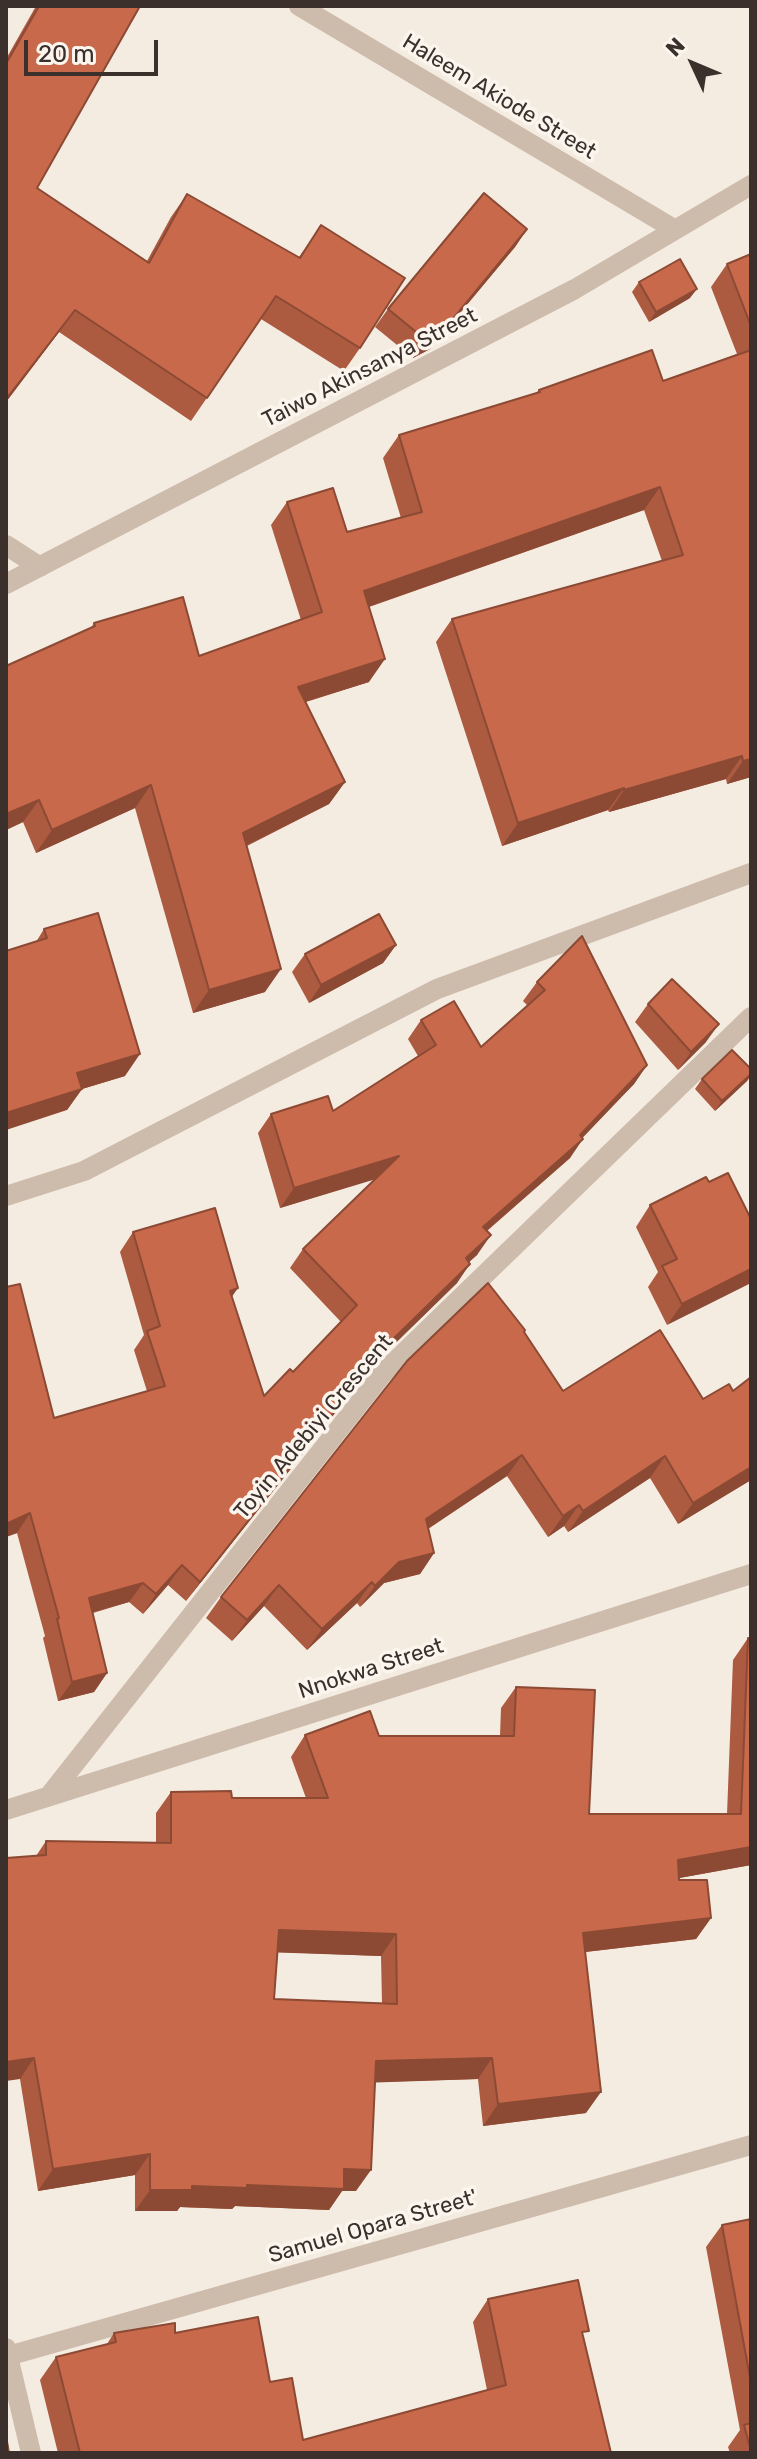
<!DOCTYPE html>
<html>
<head>
<meta charset="utf-8">
<style>
  body { margin:0 }
  #map { position:relative; width:757px; height:2459px; overflow:hidden; background:#f4ebe1; font-family:Rubik,sans-serif }
  canvas { display:block }
  .frame { position:absolute; inset:0; border:8px solid #3b302b; pointer-events:none }
  .north { position:absolute; left:653px; top:24px; width:80px; height:80px; -webkit-text-stroke:6px #fbf5ee; paint-order:stroke; rotate:314deg; font-size:22px; font-weight:700; line-height:32px; text-align:center; color:#3b302b }
  .north::after { content:''; display:block; margin:auto; width:28px; height:36px; background:#3b302b; clip-path:polygon(50% 0,100% 100%,50% 72%,0 100%) }
  .scale { position:absolute; left:24px; top:40px; width:134px; height:36px; box-sizing:border-box; border:4px solid #3b302b; border-top:0; padding-left:10px; font-size:24px; line-height:28px; white-space:nowrap; color:#3b302b; -webkit-text-stroke:6px #fbf5ee; paint-order:stroke }
</style>
</head>
<body>
<div id="map">
<canvas width="757" height="2459"></canvas>
<div class="frame"></div>
<div class="north">N</div>
<div class="scale">20 m</div>
</div>
<script>
const ctx = document.querySelector('canvas').getContext('2d');
ctx.lineJoin = 'round';
function trace(path, color, width, dash) { ctx.strokeStyle = color; ctx.lineWidth = width; ctx.lineCap = dash ? 'butt' : 'round'; ctx.setLineDash(dash || []); ctx.stroke(path); }
function fill(path, color) { ctx.fillStyle = color; ctx.fill(path, 'evenodd'); }
function drawText(font, color, halo, rows, align = 'center') {
  ctx.font = font + ' Rubik,sans-serif'; ctx.lineWidth = 7; ctx.setLineDash([]); ctx.textBaseline = 'middle'; ctx.strokeStyle = halo; ctx.fillStyle = color; for (const [text, x, y, turn = 0] of rows) {
    ctx.save(); ctx.translate(x, y); ctx.rotate((+turn || 0) * Math.PI / 180); ctx.textAlign = isNaN(turn) ? turn : align; if (halo) ctx.strokeText(text, 0, 0); ctx.fillText(text, 0, 0); ctx.restore();
  }
}
const minor = new Path2D(`
  M299,6L674,229
  M6,545L40,567
  M6,584L575,289L751,185
  M6,1196L84,1171L437,989L751,873
  M49,1796L383,1373L751,1017
  M6,1810L751,1574
  M6,2348L31,2453
  M8,2356L751,2145`);
const wall = new Path2D(`
  M36,6H140L37,188L147,261L171,217L187,194L299,257L321,225L360,348L344,371L261,319L191,421L59,332L6,402V59Z
  M527,229L515,247L430,349L413,358L375,327L388,309Z
  M751,254V777L727,784L726,779L609,812L608,810L502,846L436,642L452,619L662,561L644,510L369,607V682L306,702L345,782L329,804L247,846L265,992L193,1013L135,808L36,853L23,822L6,830V666L91,628L94,623L199,656L301,620L271,525L287,502L347,532L401,518L383,458L399,435L536,393L539,390L663,381L737,354L711,287L727,264Z
  M639,282L690,298L649,322L632,292Z
  M44,929L125,1076L82,1089L67,1110L36,942Z
  M396,945L383,963L309,1003L292,972L305,954Z
  M537,982L647,1065L634,1084L582,1137L570,1158L487,1231L477,1255L469,1262L457,1283L373,1365L186,1601L168,1585L143,1614L129,1602L93,1613L107,1673L94,1692L58,1701L43,1638L45,1636L17,1533L6,1537V1287L54,1418L147,1391L134,1350L144,1335L120,1252L133,1232L232,1297L264,1396L293,1372L341,1322L290,1268L303,1249L376,1178L280,1208L258,1133L271,1114L333,1111L418,1056L408,1039L421,1020L481,1047L528,1006L523,1001Z
  M648,1004L706,1042L678,1070L635,1022Z
  M751,1069V1076L747,1081L715,1111L695,1089L702,1079Z
  M709,1182L751,1219L667,1325L648,1287L658,1272L636,1227L650,1205Z
  M524,1332L563,1391L703,1399L733,1391L751,1377V1480L678,1524L650,1478L568,1532L564,1526L548,1537L507,1476L428,1529L434,1553L420,1574L384,1583L360,1607L357,1603L307,1650L264,1606L232,1641L206,1618L221,1597Z
  M748,1638L751,1865L679,1878L711,1918L696,1939L585,1952L586,2113L483,2126L478,2079L375,2082L356,2191H342L329,2210L235,2206L232,2209L180,2207L177,2211H135V2175L38,2191L20,2079L36,1856L46,1841L156,1843V1813L171,1792L232,1798H306L291,1757L305,1735L500,1736L501,1708L516,1687L589,1814H727L733,1660ZM278,1952L381,1956L382,2003L274,1999Z
  M751,2219V2453H730L728,2447L740,2430L706,2247L722,2225Z
  M488,2299L584,2338L611,2453H58L40,2380L56,2357L107,2344L114,2333H175L270,2382L303,2440L487,2390L473,2322Z`);
const shadedWall = new Path2D(`
  M527,229L515,247L430,349L413,358L426,340Z
  M697,289L690,298L649,322L656,312Z
  M75,310L59,332L6,402L7,398Z
  M660,487L644,510L348,614L364,591Z
  M385,659L369,682L282,709L298,687Z
  M742,756L726,779L609,812L624,790Z
  M751,759V777L727,784L743,761Z
  M345,782L329,804L227,855L243,833Z
  M151,785L135,808L36,853L52,830Z
  M624,788L608,810L502,846L518,823Z
  M39,800L23,822L6,830V814Z
  M396,945L383,963L309,1003L321,985Z
  M281,969L265,992L193,1013L209,990Z
  M719,1024L706,1042L678,1070L691,1052Z
  M140,1054L125,1076L82,1089L67,1110L6,1130V1113L77,1073Z
  M647,1065L634,1084L570,1151L583,1139L570,1158L469,1246L483,1227L580,1135Z
  M751,1074L747,1081L715,1111L722,1101Z
  M399,1156L386,1176L280,1208L294,1188Z
  M491,1235L477,1255L452,1277L466,1258Z
  M470,1264L457,1283L373,1365L186,1601L200,1582L386,1346Z
  M751,1269V1283L667,1325L682,1304Z
  M238,1288L224,1308L230,1291Z
  M522,1455L507,1476L411,1540L426,1519Z
  M665,1456L650,1478L568,1532L583,1511Z
  M751,1467V1480L678,1524L693,1503Z
  M579,1505L564,1526L548,1537L563,1516Z
  M30,1513L17,1533L6,1537V1524Z
  M434,1553L420,1574L384,1583L360,1607L375,1586L399,1562Z
  M182,1565L168,1585L143,1614L156,1594Z
  M372,1582L357,1603L307,1650L322,1629Z
  M143,1583L129,1602L76,1617L89,1598Z
  M279,1585L264,1606L232,1641L247,1620Z
  M107,1673L94,1692L58,1701L72,1682Z
  M751,1847V1865L663,1881L678,1860Z
  M711,1918L696,1939L568,1954L583,1933Z
  M279,1930L396,1934L381,1956L264,1952Z
  M34,2058L20,2079L6,2081V2062Z
  M492,2058L478,2079L361,2083L376,2061Z
  M601,2092L586,2113L483,2126L498,2104Z
  M150,2154L135,2175L38,2191L53,2169Z
  M344,2169L371,2170L356,2191H342L329,2210L235,2206L232,2209L180,2207L177,2211H135L150,2190L192,2186L247,2185Z`);
const building = new Path2D(`
  M39,6H140L37,188L149,263L187,194L300,258L321,225L405,278L360,348L276,296L207,398L75,310L7,398H6V61L7,62Z
  M484,193L527,229L443,331L426,340L388,309Z
  M751,254V326L727,264Z
  M680,259L697,289L656,312L639,282Z
  M652,350L663,381L751,350V759L743,761L742,756L624,790V788L518,823L452,619L683,555L660,487L364,591L385,659L298,687L345,782L243,833L281,969L209,990L151,785L52,830L39,800L6,814V666L95,626L94,623L183,597L199,656L322,612L287,502L333,488L347,532L422,512L399,435L540,392L539,390Z
  M98,913L140,1054L77,1073L82,1089L6,1113V951L47,938L44,929Z
  M379,914L396,945L321,985L305,954Z
  M582,936L647,1065L580,1135L583,1139L483,1227L491,1235L466,1258L470,1264L386,1346L200,1582L182,1565L156,1594L143,1583L89,1598L107,1673L72,1682L57,1619L59,1618L30,1513L6,1524V1287L20,1284L54,1418L165,1386L147,1331L160,1326L133,1232L215,1208L238,1288L230,1291L264,1396L290,1369L293,1372L357,1305L303,1249L399,1156L294,1188L271,1114L328,1096L333,1111L436,1045L421,1020L454,1001L481,1047L545,990L537,982Z
  M672,979L719,1024L691,1052L648,1004Z
  M732,1050L751,1069V1074L722,1101L702,1079Z
  M728,1173L751,1219V1269L682,1304L662,1266L677,1259L650,1205L706,1177L709,1182Z
  M488,1283L525,1330L524,1332L563,1391L660,1330L703,1399L729,1384L733,1391L751,1377V1467L693,1503L665,1456L583,1511L579,1505L563,1516L522,1455L426,1519L434,1553L399,1562L375,1586L372,1582L322,1629L279,1585L247,1620L221,1597L407,1361Z
  M748,1638L751,1639V1847L678,1860L679,1880H707L711,1918L583,1933L601,2092L498,2104L492,2058L376,2061L371,2170L344,2169V2189L247,2185V2188L192,2186V2190H150V2154L53,2169L34,2058L6,2062V1858L46,1855V1841L171,1843V1792L231,1791L232,1798H328L305,1735L370,1711L379,1736H514L516,1687L595,1690L589,1814H741ZM279,1930L396,1934L397,2004L274,1999Z
  M751,2219V2383L722,2225Z
  M578,2280L589,2331L582,2332L611,2453H80L56,2357L116,2342L114,2333L175,2323V2333L258,2317L270,2382L292,2378L303,2440L506,2385L488,2299Z
  M751,2423V2451L744,2425Z
  M6,2436L9,2453H6Z`);
const streetNames = [
  ["Haleem Akiode Street",499,97,31],
  ["Taiwo Akinsanya Street",370,368,-27],
  ["Toyin Adebiyi Crescent",314,1427,-50],
  ["Nnokwa Street",371,1669,-18],
  ["Samuel Opara Street'",373,2227,-16]
];
trace(minor, '#cdbbac', 20);
fill(wall, '#ac5a40');
fill(shadedWall, '#8c4a34');
fill(building, '#c8694b');
trace(building, '#8c4a34', 2);
drawText('22px', '#3b302b', '#fbf5ee', streetNames);
</script>
</body>
</html>
